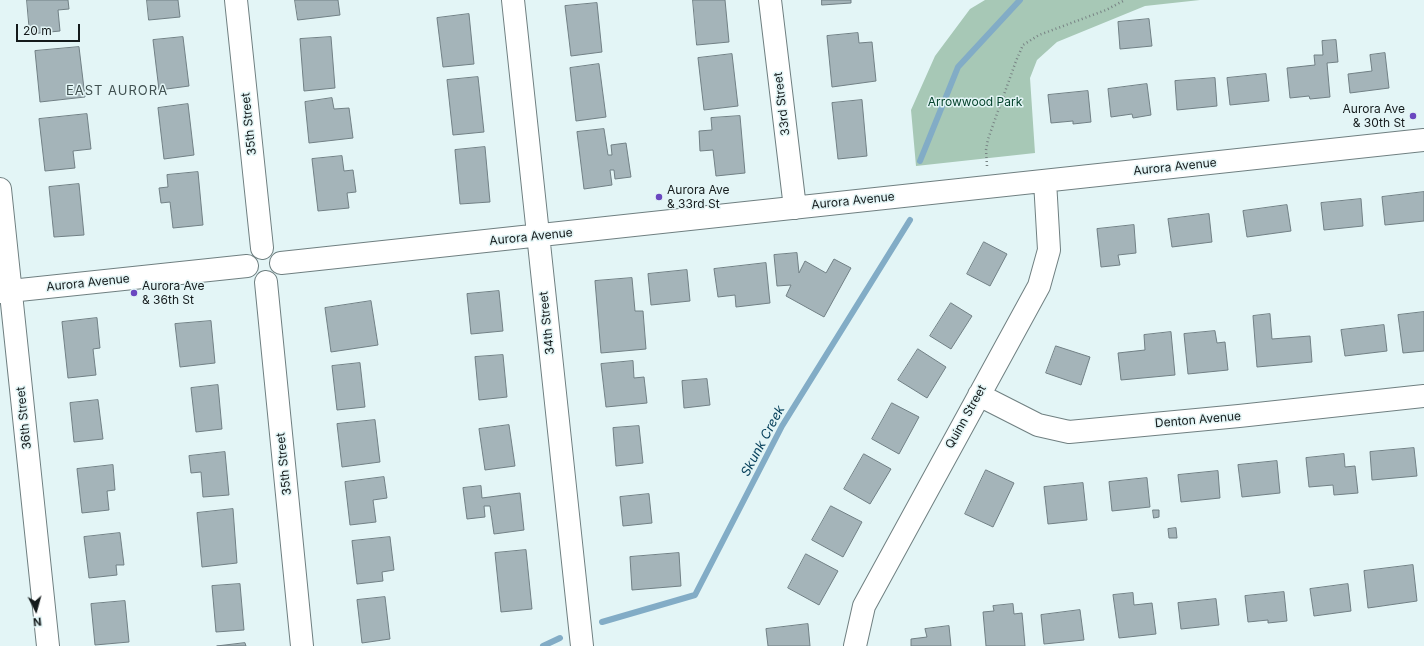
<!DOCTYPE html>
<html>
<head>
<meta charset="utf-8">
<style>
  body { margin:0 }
  #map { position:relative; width:1424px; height:646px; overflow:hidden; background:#e3f5f6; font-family:Inter,sans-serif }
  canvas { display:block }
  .north { position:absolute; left:16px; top:590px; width:40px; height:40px; -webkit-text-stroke:3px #e3f5f6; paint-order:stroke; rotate:174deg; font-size:11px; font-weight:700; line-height:16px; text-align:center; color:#141a1b }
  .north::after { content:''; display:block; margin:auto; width:14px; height:18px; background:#141a1b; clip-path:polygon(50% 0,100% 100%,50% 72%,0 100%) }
  .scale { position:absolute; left:16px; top:24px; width:64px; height:18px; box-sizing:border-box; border:2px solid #141a1b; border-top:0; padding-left:5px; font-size:12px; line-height:14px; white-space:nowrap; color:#141a1b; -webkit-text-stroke:3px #e3f5f6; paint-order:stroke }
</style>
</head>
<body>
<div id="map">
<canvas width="1424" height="646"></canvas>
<div class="north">N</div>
<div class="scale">20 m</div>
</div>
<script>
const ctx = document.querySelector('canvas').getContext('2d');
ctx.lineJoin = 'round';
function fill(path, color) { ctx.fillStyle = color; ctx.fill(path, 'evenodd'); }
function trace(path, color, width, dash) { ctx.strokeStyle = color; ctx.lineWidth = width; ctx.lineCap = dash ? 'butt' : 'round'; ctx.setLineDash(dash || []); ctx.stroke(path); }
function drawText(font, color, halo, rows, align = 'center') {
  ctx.font = font + ' Inter,sans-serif'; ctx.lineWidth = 3; ctx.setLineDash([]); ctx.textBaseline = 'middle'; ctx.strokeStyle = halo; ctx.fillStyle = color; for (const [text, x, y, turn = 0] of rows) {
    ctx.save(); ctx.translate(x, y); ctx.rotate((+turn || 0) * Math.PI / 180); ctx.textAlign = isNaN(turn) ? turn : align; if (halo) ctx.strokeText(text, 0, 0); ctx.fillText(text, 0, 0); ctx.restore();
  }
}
const green = new Path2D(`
  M985,0H1200L1145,6L1057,42L1037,60L1030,78L1035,153L916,166L911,110L935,56L970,9Z`);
const stream = new Path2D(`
  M920,161L958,67L1020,0
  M602,622L695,595L782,426L910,220
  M543,646L560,638`);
const building = new Path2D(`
  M27,0H68L69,9L58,10L60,31L30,34Z
  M147,0H178L180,17L149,20Z
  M295,0H338L340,15L298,20Z
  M693,0H725L729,42L697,45Z
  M822,0H851V3L822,5Z
  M597,3L602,52L571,56L565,6Z
  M469,14L474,64L443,67L437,18Z
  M1149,19L1152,46L1120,49L1118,22Z
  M858,33L859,43L872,42L876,81L832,87L827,36Z
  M183,37L189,86L159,90L153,40Z
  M331,37L335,88L304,91L300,39Z
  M1336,40L1338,62L1327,63L1330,97L1310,99L1309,96L1290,98L1287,68L1315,65L1314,55H1323L1322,41Z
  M79,47L85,97L40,102L35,51Z
  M1385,53L1389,88L1350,93L1348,74L1372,71L1370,55Z
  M732,54L738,106L704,110L698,58Z
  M599,64L606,117L576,121L570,68Z
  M1266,74L1269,101L1230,105L1227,78Z
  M478,77L484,132L453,135L447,80Z
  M1215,78L1217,106L1177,110L1175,81Z
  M1147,84L1151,115L1133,118L1132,114L1111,117L1108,89Z
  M1088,91L1091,122L1073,124V121L1051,123L1048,95Z
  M332,98L334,109L349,108L353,138L309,143L305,102Z
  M862,100L867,156L838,159L832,103Z
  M188,104L194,155L164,159L158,108Z
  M87,114L91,149L73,151L75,168L45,171L39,119Z
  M740,116L745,173L716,176L713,150L700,151L699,131L712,130L711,118Z
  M604,129L608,155H612L611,145L626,143L631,177L615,179L614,170H610L612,185L584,189L577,132Z
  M485,147L490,202L460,204L455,150Z
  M342,156L344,171L353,170L356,192L347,193L349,208L318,211L312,159Z
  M198,172L203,225L173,228L170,202L161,203L159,188L168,187L167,175Z
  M79,184L84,235L54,237L49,187Z
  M1424,192V221L1385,225L1382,197Z
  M1361,199L1363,226L1324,230L1321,203Z
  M1287,205L1291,231L1247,237L1243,211Z
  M1209,214L1212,242L1172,247L1168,219Z
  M1134,225L1136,253L1118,255L1120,265L1101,267L1097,229Z
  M984,242L1007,254L990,286L967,274Z
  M797,253L799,273L805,261L826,273L834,259L851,268L824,317L786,296L791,285L777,286L774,255Z
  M766,263L770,303L736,307L735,295L718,297L714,269Z
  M687,270L690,301L651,305L648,274Z
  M632,278L635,311H643L646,349L601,353L595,281Z
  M499,291L503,331L471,334L467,294Z
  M371,301L378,345L331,352L325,308Z
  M951,303L972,316L951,349L930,336Z
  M1424,312V351L1403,353L1398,315Z
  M1270,314L1272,339L1310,336L1312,362L1257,367L1253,316Z
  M97,318L100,348L93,349L96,375L68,378L62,322Z
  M211,321L215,363L180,367L175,324Z
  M1384,325L1387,351L1345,356L1341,330Z
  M1215,331L1217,343L1225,342L1228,370L1188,374L1184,334Z
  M1171,332L1175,375L1121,380L1118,353L1145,350L1144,335Z
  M1056,346L1090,357L1081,385L1046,373Z
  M918,349L946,367L927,398L898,380Z
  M503,355L507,397L479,400L475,357Z
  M633,361L634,378L644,377L647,403L606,407L601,364Z
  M360,363L365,407L337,410L332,366Z
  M707,379L710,405L684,408L682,381Z
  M218,385L222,429L196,432L191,388Z
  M98,400L103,439L74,442L70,403Z
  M892,403L919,417L899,454L872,439Z
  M375,420L380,462L342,467L337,424Z
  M509,425L515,466L485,470L479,429Z
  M639,426L643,463L616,466L613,428Z
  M1414,448L1417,476L1372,480L1370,452Z
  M225,452L229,495L203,497L201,472L191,473L189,456Z
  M864,454L891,469L870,504L844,489Z
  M1344,454L1345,467L1355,466L1358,493L1334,495L1333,485L1309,487L1306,458Z
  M1277,461L1280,493L1242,497L1238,465Z
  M113,465L115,490L107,491L109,510L82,513L77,469Z
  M986,470L1014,483L993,527L965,514Z
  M1218,471L1220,498L1181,502L1178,475Z
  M384,477L387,498L373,500L376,522L350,525L345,482Z
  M1147,478L1150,507L1112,511L1109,482Z
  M1083,483L1087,520L1048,524L1044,487Z
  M481,486L482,498L520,493L524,530L494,534L490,506H484L485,517L467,519L463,488Z
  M649,494L652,523L623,526L620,497Z
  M831,506L862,522L843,557L812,540Z
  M233,509L237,563L202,567L197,513Z
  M1153,510H1159V517L1154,518Z
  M1176,528L1177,538H1169L1168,529Z
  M120,533L124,565H116L117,575L89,578L84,537Z
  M390,537L394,570L382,572L383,581L357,584L352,541Z
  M526,550L532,609L501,612L495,553Z
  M679,553L681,586L632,590L630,557Z
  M806,554L838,571L819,605L788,588Z
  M1413,565L1417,601L1368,608L1364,571Z
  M240,584L244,630L216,632L212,586Z
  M1348,584L1351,611L1314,616L1310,589Z
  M1284,592L1287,621L1268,623V620L1248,622L1245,596Z
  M1133,593L1134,605L1152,603L1156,634L1119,638L1113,595Z
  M385,597L390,639L362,643L357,600Z
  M1216,599L1219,625L1181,629L1178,603Z
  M125,601L129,642L95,645L91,604Z
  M1013,604L1014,614L1022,613L1025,646H986L983,612L994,611L993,606Z
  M1080,610L1084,640L1044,644L1041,615Z
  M808,624L810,646H768L766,629Z
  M949,626L951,646H911V639L927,637L925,629Z
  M245,643L246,646H217Z`);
const path = new Path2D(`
  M987,166L986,150L988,139L1016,61L1023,45L1039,35L1106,10L1125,0`);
const minor = new Path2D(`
  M236,0L262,248
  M513,0L582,646
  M770,0L795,208
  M0,189L48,646
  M281,263L1424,140
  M266,282L302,646
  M0,292L247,266
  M979,395L1038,425L1069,432L1239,416L1424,396
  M855,646L864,606L1039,286L1049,250L1045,181`);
const markers = [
  [1413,116,4,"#6a47c0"],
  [659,197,4,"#6a47c0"],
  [134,293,4,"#6a47c0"]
];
const parkNames = [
  ["Arrowwood Park",975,102]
];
const streetNames = [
  ["33rd Street",782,104,-97],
  ["35th Street",249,124,-96],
  ["Aurora Avenue",1175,167,-6],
  ["Aurora Avenue",853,201,-6],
  ["Aurora Avenue",531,237,-6],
  ["Aurora Avenue",88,283,-6],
  ["34th Street",547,323,-96],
  ["Quinn Street",966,417,-61],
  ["36th Street",24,418,-96],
  ["Denton Avenue",1198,420,-5],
  ["35th Street",284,464,-96]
];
const poiNames = [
  ["Aurora Ave",1405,109,"right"],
  ["& 30th St",1405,123,"right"],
  ["Aurora Ave",667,190],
  ["& 33rd St",667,204],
  ["Aurora Ave",142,286],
  ["& 36th St",142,300]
];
const neighbourhoodNames = [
  ["EAST AURORA",117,91]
];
const waterNames = [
  ["Skunk Creek",763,441,-62]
];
fill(green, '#a7c8b6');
trace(stream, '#82acc6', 6);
fill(building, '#a4b4b9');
trace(building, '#718085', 1);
trace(minor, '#6f7f80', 24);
trace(path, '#788384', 2.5, [1, 3]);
trace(minor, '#fff', 22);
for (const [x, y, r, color] of markers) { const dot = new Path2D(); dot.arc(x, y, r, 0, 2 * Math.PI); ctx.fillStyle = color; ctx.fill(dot); trace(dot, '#e3f5f6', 1.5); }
drawText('12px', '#05432c', '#e3f5f6', parkNames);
drawText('12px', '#141a1b', '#e3f5f6', streetNames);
drawText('12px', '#141a1b', '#e3f5f6', poiNames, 'left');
ctx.letterSpacing = '1px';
drawText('13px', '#415151', '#e3f5f6', neighbourhoodNames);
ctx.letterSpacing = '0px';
drawText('italic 13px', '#043e59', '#e3f5f6', waterNames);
</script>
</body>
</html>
